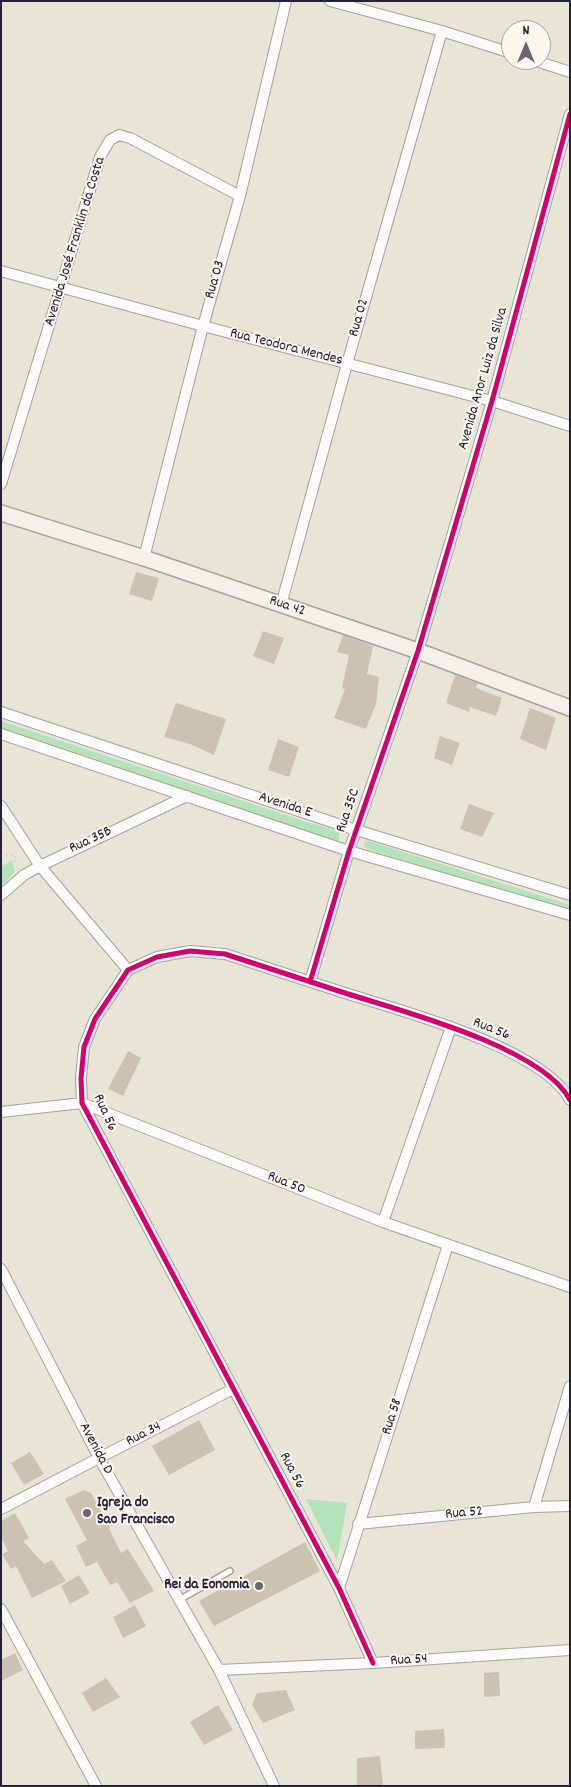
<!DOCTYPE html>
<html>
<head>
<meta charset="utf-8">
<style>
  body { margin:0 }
  #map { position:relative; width:571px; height:1787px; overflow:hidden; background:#e8e5d7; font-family:Dekko,sans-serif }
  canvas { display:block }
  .frame { position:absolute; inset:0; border:2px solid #22223b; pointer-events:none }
  .north { position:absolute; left:501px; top:20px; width:50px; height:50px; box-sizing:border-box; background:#fbf7ec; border:1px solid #a4a2a5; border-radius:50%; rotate:0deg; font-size:14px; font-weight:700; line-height:20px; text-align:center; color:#22223b }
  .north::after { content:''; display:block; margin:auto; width:18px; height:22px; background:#676672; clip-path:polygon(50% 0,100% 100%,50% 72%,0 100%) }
</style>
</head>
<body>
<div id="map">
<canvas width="571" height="1787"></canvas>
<div class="frame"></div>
<div class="north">N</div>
</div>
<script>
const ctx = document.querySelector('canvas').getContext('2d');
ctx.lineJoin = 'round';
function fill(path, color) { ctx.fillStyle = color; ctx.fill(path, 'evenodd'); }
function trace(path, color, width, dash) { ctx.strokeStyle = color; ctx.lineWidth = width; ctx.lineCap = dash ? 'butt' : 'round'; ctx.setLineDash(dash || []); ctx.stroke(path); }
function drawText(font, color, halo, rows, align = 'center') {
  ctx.font = font + ' Dekko,sans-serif'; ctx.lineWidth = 4; ctx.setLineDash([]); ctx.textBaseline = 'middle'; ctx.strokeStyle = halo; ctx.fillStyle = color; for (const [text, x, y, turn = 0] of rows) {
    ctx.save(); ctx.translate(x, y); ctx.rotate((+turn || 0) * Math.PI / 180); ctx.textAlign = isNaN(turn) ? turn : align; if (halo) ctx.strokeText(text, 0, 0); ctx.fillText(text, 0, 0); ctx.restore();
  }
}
const green = new Path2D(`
  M1,721L307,822L335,830L340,833L338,842L310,835L90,757L1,728Z
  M369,841L570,905V912L380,853L365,848L364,845L365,842Z
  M12,861L15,871L1,888V866Z
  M306,1499L347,1503L337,1561Z`);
const building = new Path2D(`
  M136,572L159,578L152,601L129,594Z
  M263,631L284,638L274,664L253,656Z
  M343,635L373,646L367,674L379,677L376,704L366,729L334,718L345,689L342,688L349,655L337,652Z
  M455,675L478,683L476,688L502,698L496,716L470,707L469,712L446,703Z
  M176,703L226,719L214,755L190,744L164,737Z
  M530,708L556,718L546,750L520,739Z
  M440,736L460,743L452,765L434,758Z
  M278,739L299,747L289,777L268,770Z
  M469,804L494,813L482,837L460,829Z
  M128,1051L141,1058L123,1096L108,1089Z
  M199,1420L215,1450L169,1475L152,1446Z
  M30,1452L44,1474L24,1485L11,1463Z
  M84,1490L91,1493L110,1527L109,1528L121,1553L128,1549L154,1591L130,1603L117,1582L110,1585L97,1562L86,1567L76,1546L87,1540L65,1499Z
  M15,1513L29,1538L23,1541L44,1564L52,1560L66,1581L32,1598L16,1566L11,1569L2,1554L8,1551L1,1537V1521Z
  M305,1542L320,1571L214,1626L199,1601Z
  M79,1575L90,1593L70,1604L61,1586Z
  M135,1605L146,1626L123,1638L113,1617Z
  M15,1653L23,1670L1,1681V1660Z
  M499,1672L500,1696L484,1697V1673Z
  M106,1678L120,1697L93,1712L82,1693Z
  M286,1690L295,1710L263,1723L252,1705L257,1693Z
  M218,1705L233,1730L204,1745L190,1722Z
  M444,1729L445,1748L415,1749V1731Z
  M380,1756L383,1786H357V1758Z`);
const path = new Path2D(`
  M6,855H15L16,866`);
const lane = new Path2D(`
  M179,1600L230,1571`);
const street = new Path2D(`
  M330,1L442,31L511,53
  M533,60L570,72
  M1,271L203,326L492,401L570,426
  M1,484L100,157L110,140L119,135L130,138L240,196
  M144,558L203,326L240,196L286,1
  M281,605L347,364L442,31
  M1,712L356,830L570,895
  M1,734L349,851L570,915
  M1,806L40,866L128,970
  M1,895L24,875L40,866L187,796
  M310,982L349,851L418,651L492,401L570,114
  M1,1112L82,1103L383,1222L570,1287
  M383,1222L451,1027
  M1,1269L99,1458L219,1670L274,1786
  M534,1507L570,1386
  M1,1509L99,1458L233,1389
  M358,1524L534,1507L570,1506
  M339,1588L448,1245
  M1,1609L96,1786
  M373,1663L339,1588L82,1103L81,1078L84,1047L95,1019L128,970L157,957L190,951L225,954C266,967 307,981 348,994C402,1011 543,1048 570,1100
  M219,1670L373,1663L570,1650`);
const secondary = new Path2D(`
  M1,513L144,558L418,651L570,708`);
const cycleway = new Path2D(`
  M310,982L349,851L418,651L492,401L570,114
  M373,1663L339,1588L82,1103L81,1078L84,1047L95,1019L128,970L157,957L190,951L225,954C266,967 307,981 348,994C402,1011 543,1048 570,1100`);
const markers = [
  [87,1513,5,"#676672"],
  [259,1586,5,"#676672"]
];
const streetNames = [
  ["Avenida José Franklin da Costa",76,242,-73],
  ["Rua 03",216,280,-74],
  ["Rua 02",360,318,-74],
  ["Rua Teodora Mendes",286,348,14],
  ["Avenida Anor Luiz da Silva",484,379,-74],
  ["Rua 42",287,607,19],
  ["Avenida E",285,806,18],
  ["Rua 35C",349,811,-71],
  ["Rua 35B",91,841,-25],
  ["Rua 56",491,1030,22],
  ["Rua 56",104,1113,66],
  ["Rua 50",286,1184,22],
  ["Rua 58",393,1417,-72],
  ["Rua 34",144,1435,-27],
  ["Avenida D",95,1449,62],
  ["Rua 56",291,1471,62],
  ["Rua 52",464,1514,-5],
  ["Rua 54",409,1661,-4]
];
const poiNames = [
  ["Igreja do",97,1504],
  ["Sao Francisco",97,1521],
  ["Rei da Eonomia",249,1586,"right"]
];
fill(green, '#b4e2ba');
fill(building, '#cbc2b2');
trace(lane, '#a3a19d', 8);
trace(street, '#a3a19d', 12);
trace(secondary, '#a3a19d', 18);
trace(path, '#c9c9c7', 2.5, [1, 4]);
trace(lane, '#fcfbf9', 5);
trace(street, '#fcfbf9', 10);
trace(secondary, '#f4f1eb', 15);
trace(cycleway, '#d6006c', 5);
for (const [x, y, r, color] of markers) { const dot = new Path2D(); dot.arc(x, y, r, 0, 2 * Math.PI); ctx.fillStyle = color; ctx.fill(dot); trace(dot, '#fbf7ec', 2); }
drawText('15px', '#22223b', '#fbf7ec', streetNames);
drawText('bold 15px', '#22223b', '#fbf7ec', poiNames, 'left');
</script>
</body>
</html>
